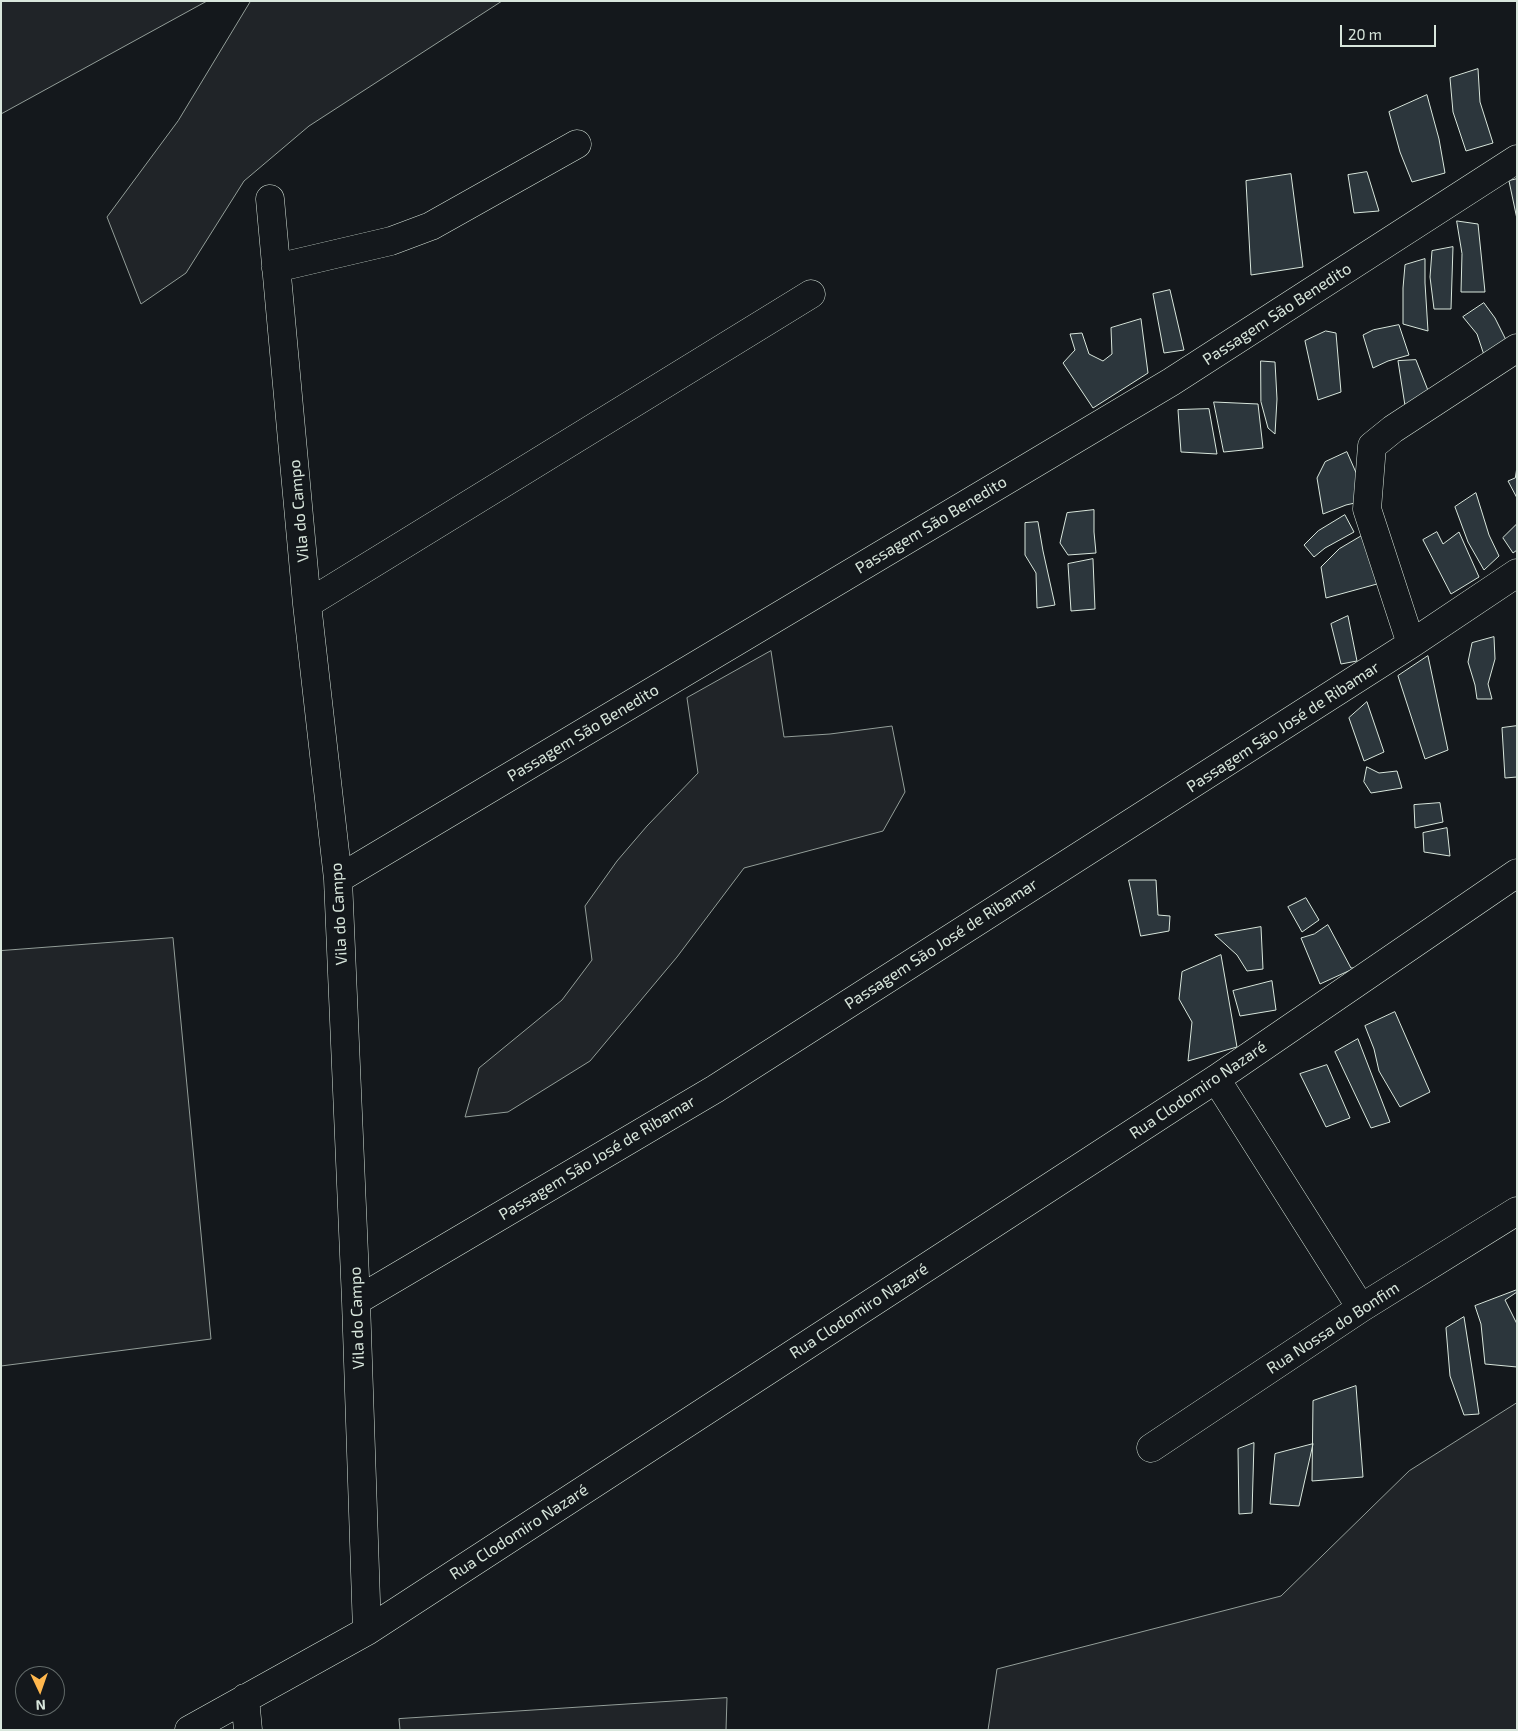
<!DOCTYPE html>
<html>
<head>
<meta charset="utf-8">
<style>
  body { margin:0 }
  #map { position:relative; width:1518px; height:1731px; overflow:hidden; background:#14181c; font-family:"Exo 2",sans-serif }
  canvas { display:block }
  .frame { position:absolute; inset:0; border:2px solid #d8e6dc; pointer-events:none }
  .north { position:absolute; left:15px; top:1666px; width:50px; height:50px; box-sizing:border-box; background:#14181c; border:1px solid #626a69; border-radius:50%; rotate:177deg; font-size:14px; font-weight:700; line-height:20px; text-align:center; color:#d8e6dc }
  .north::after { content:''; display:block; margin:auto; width:18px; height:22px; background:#ffb74d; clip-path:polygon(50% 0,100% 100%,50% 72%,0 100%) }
  .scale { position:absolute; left:1340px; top:25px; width:96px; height:22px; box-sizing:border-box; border:2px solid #d8e6dc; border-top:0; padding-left:6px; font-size:15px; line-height:18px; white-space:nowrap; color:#d8e6dc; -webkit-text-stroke:4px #14181c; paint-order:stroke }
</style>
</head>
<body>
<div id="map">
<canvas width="1518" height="1731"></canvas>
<div class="frame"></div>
<div class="north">N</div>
<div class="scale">20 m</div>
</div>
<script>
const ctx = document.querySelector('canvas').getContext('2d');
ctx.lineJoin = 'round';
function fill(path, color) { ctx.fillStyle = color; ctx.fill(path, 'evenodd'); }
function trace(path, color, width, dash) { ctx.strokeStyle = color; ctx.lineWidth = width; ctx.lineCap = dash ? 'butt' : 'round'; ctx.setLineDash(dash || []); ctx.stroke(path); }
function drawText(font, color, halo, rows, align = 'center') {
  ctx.font = font + ' "Exo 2",sans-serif'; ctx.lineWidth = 4; ctx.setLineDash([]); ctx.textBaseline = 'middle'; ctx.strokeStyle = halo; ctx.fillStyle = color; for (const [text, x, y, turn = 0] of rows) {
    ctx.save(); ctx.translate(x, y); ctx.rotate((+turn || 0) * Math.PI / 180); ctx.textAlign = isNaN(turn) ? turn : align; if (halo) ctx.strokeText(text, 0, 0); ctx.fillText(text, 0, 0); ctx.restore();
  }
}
const green = new Path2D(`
  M1,1H207L1,114Z
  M251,1H502L309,126L244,181L186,273L141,304L107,217L178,121Z
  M771,651L784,737L830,734L892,726L905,792L883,831L744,868L677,957L590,1061L508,1112L465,1117L479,1068L562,1000L592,960L585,906L617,861L647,826L698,773L687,698Z
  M173,938L211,1339L1,1366V951Z
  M1517,1403V1730H988L997,1669L1281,1596L1409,1471Z
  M727,1698L726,1730H400L399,1719Z`);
const building = new Path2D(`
  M1478,69L1480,102L1493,143L1466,151L1453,112L1450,78Z
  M1427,95L1439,139L1445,173L1412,182L1400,152L1389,112Z
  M1367,172L1379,211L1354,213L1348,175Z
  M1291,174L1303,267L1251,275L1246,181Z
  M1517,179V219L1509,181Z
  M1457,221L1478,224L1485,292H1461L1462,254Z
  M1453,247L1451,309H1434L1430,277L1432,251Z
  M1425,259V283L1428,331L1403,324V288L1405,265Z
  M1170,290L1184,350L1164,353L1153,294Z
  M1484,303L1495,318L1509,346L1486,361L1477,334L1463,317Z
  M1141,319L1148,373L1093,408L1063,363L1075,350L1070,334L1082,333L1089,354L1103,361L1112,354L1111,328Z
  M1399,325L1409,355L1388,361L1373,368L1363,335L1373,330Z
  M1326,331L1336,333L1341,392L1318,400L1305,341Z
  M1416,360L1431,398L1406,412L1398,361Z
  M1261,361L1275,362L1277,399L1275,434L1268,428L1261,402Z
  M1214,402L1258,404L1263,448L1224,452Z
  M1209,409L1217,454L1181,452L1178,410Z
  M1347,452L1368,500L1346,505L1323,514L1317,478L1325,462Z
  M1517,467V498L1508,481L1515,478Z
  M1476,493L1489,535L1499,556L1484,570L1468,542L1455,507Z
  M1094,510V532L1096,553L1068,555L1060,543L1067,513Z
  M1345,515L1354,532L1325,548L1314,557L1304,545L1318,531Z
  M1038,522L1043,551L1055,605L1037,608L1036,573L1025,555V523Z
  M1517,524V550L1513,553L1503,538Z
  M1437,532L1443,544L1459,532L1479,577L1451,594L1423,540Z
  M1365,534L1377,584L1326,598L1321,567L1339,549Z
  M1093,559L1095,609L1071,611L1068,564Z
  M1348,616L1357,661L1341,664L1331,624Z
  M1494,637L1495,659L1488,684L1492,699H1477L1475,685L1468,662L1472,643Z
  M1428,656L1448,750L1425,759L1398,676Z
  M1367,702L1384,752L1364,761L1349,718Z
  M1517,726V777L1505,778L1502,728Z
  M1367,767L1379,773L1397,771L1402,788L1371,793L1364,782Z
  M1440,803L1443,822L1415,828L1414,805Z
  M1447,828L1450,856L1424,852L1423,833Z
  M1129,880H1156L1158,915L1170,916L1169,931L1141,936Z
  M1306,898L1319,920L1302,932L1288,907Z
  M1328,925L1351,968H1355L1320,984L1301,938L1314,934Z
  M1261,927L1263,969L1247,971L1237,955L1215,935Z
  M1221,955L1237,1047L1188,1061L1192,1022L1179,999L1182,972Z
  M1272,981L1276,1010L1240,1016L1233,991Z
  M1395,1012L1430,1092L1400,1107L1379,1071L1374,1049L1365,1026Z
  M1358,1039L1390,1122L1371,1128L1335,1052Z
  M1327,1065L1350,1118L1326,1127L1300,1074Z
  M1517,1290V1292L1505,1300L1517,1324V1367L1485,1364L1481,1324L1475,1306Z
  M1464,1317L1474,1381L1479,1414L1464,1415L1450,1376L1446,1328Z
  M1356,1386L1363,1477L1312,1481L1313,1401Z
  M1254,1443L1252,1513L1239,1514L1238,1449Z
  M1313,1444L1299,1506L1270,1504L1275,1454Z`);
const minor = new Path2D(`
  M270,199L307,604L338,879L356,1301L367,1631
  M276,268L391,241L431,226L577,144
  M307,604L811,294
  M1411,644L1367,509L1372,446L1393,429L1517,348
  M338,879L1171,382L1517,159
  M1216,1079L1361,1308
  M356,1301L715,1089L1411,644L1517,573
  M1151,1448L1361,1308L1517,1211
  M245,1698L248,1730
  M189,1730L367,1631L1216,1079L1517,873`);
const streetNames = [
  ["Passagem São Benedito",1277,314,-33],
  ["Vila do Campo",299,511,-95],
  ["Passagem São Benedito",931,525,-31],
  ["Passagem São José de Ribamar",1283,727,-33],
  ["Passagem São Benedito",583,733,-31],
  ["Vila do Campo",339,914,-93],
  ["Passagem São José de Ribamar",941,944,-33],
  ["Rua Clodomiro Nazaré",1198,1090,-34],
  ["Passagem São José de Ribamar",597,1158,-31],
  ["Rua Clodomiro Nazaré",859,1311,-33],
  ["Vila do Campo",357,1318,-92],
  ["Rua Nossa do Bonfim",1333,1328,-33],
  ["Rua Clodomiro Nazaré",519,1532,-33]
];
fill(green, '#202428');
trace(green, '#939e99', 1);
fill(building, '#2c363c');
trace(building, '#d8e6dc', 1);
trace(minor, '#d8e6dc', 29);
trace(minor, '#14181c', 28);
drawText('16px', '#d8e6dc', '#14181c', streetNames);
</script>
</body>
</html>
